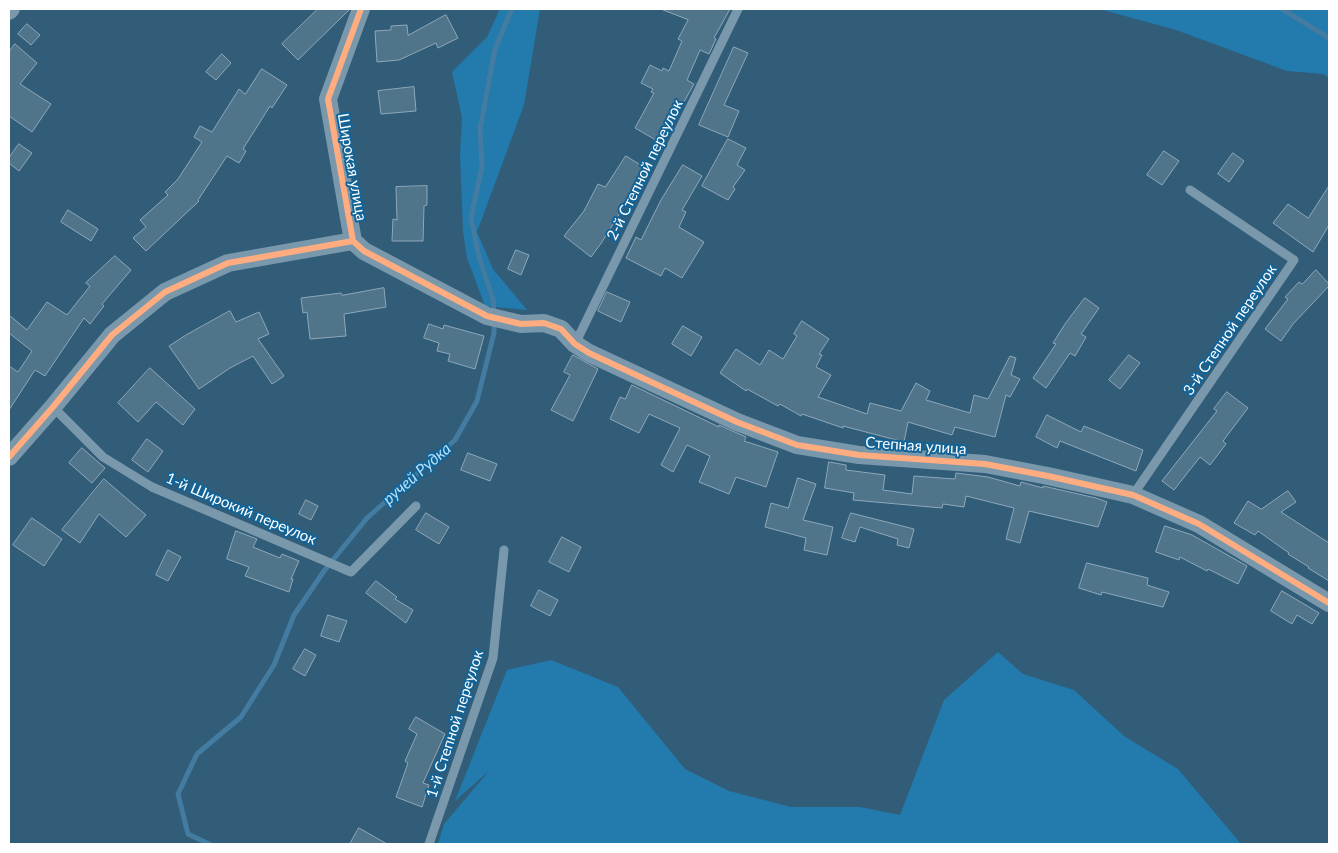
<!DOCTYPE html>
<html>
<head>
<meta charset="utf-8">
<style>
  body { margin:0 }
  #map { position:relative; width:1338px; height:853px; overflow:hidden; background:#315d79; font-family:Lato,sans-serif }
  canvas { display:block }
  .frame { position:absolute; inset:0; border:10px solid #fff; pointer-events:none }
</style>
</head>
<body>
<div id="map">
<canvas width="1338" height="853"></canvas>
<div class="frame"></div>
</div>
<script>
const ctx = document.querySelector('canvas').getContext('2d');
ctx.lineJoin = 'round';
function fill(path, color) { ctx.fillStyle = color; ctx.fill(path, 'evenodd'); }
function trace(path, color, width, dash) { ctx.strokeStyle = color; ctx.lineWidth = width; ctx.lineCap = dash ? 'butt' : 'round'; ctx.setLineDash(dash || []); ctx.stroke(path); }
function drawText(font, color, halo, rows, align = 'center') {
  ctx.font = font + ' Lato,sans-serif'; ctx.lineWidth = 4; ctx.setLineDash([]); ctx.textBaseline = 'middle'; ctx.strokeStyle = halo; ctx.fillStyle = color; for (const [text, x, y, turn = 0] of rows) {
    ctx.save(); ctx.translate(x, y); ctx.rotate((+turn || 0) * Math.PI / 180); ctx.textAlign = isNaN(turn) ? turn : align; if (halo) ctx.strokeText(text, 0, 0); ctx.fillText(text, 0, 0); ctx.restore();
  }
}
const green = new Path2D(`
  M500,9H540L524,105L477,232L493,269L527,310L485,306L467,258L463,232L460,155L462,118L452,72L487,37Z
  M1099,9H1329V78L1324,74L1287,71L1176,30Z
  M998,652L1023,674L1074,690L1124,736L1178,769L1241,844H438L444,824L489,771L455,801L507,670L551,660L618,687L685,769L729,791L791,807H860L900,815L944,700Z`);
const stream = new Path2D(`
  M1282,9L1329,38
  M494,313L493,299L479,257L471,218L482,166L480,129L495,49L512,9
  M209,844L188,834L178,794L197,754L241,717L274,665L294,615L324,571L367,518L455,440L477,401L494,333V322`);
const building = new Path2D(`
  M318,9H350L298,60L282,44Z
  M661,9H730L714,38L716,39L709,54L700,50L687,80L694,84L661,143L635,128L654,93L651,92L653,89L641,83L650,65L662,71L663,68L669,71L682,41L678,39L688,20Z
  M446,15L458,38L438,48L436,43L399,60L377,62L375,31L391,30V26L407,25L408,35Z
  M27,24L40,35L31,45L18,34Z
  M15,44L37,63L20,84L51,104L32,132L9,116V52Z
  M734,47L748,53L724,105L739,111L728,137L699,125Z
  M222,54L231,63L216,80L206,72Z
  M262,69L287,85L272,108L270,106L243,149L246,151L239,163L227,156L198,200L199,201L146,251L133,238L146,227L140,220L168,195L165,192L178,179L202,142L194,137L200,126L212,132L239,89L245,94Z
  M414,87L416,111L381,114L378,91Z
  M728,139L746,148L737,165L745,170L733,187L735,189L728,200L702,186Z
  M19,144L32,153L19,171L9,163V158Z
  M1164,151L1179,161L1162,185L1147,175Z
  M1233,153L1244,161L1229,182L1218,174Z
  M626,156L647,169L602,242L591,257L564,236L584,211L598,184L605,187Z
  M683,165L702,176L682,210L686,212L679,227L704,242L682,278L665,268L661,276L626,258L636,237L641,240L661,200Z
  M427,186V205L424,206L423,241H392L393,219L397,220L396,187Z
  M1329,186V225L1313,252L1273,223L1288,204L1308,218Z
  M68,210L98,229L91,241L61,222Z
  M516,250L529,255L521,275L508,269Z
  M115,256L131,270L102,304L104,306L90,324L84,318L45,376L35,370L9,410V366L18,372L32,351L9,333V315L27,330L47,302L67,315L90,286L86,283Z
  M1316,270L1329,284V286L1293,324L1281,341L1265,329L1288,299L1285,297L1299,282L1302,284Z
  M384,288L386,307L344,314L346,336L310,339L307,312L303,313L301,298L341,293L342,295Z
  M607,292L630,302L621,322L598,311Z
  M1085,298L1099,308L1081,334L1086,337L1075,356L1070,353L1046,388L1033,378L1056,344L1053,343L1065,324Z
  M230,311L236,322L259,312L269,334L258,339L284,376L272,384L253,356L230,368L199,389L169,346L186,335Z
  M802,321L829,339L819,354L822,355L816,367L831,375L818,397L867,414L870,403L901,411L916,383L930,391L926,400L970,413L974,395L988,399L1010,356L1016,358L1011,375L1020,379L1010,397L1006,395L995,437L955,427L952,435L908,422L904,442L843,426V428L802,414L801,416L780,404L778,406L747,389L746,391L720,373L736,349L760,365L769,350L783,359L797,336L794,334Z
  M429,324L443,329L444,325L484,336L475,369L448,361L450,354L437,351L439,343L424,338Z
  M683,326L702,337L691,356L672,344Z
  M573,355L598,369L573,421L551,410L570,375L564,372Z
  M1129,355L1140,363L1120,389L1109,380Z
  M150,368L195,409L183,425L156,402L138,422L118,403Z
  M632,385L719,427V425L746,437L744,441L778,452L766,487L736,477L729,494L699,482L710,456L687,445L673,472L661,465L680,428L649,414L639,433L610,419L620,397L625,399Z
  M1227,392L1248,408L1223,441L1226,444L1210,465L1200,457L1174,490L1162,481L1217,411L1214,409Z
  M1047,415L1081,432L1084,426L1143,450L1136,471L1060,441L1057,448L1036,437Z
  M147,439L163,451L148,472L132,460Z
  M82,448L105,468L92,483L69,463Z
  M468,453L497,464L490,481L461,470Z
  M829,462L846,465V470L885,475L883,490L912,494L914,476L955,479L956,473L988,477L1020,486L1021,482L1043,488V486L1096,498L1107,502L1098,527L1029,511L1020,543L1006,539L1014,508L966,496L964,507L943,504L942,508L853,500L854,493L825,488Z
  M798,478L816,484L803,520L833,527L827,555L804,550L806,538L765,527L771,503L788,508Z
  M104,479L146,515L126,537L99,514L80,543L62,530Z
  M1288,491L1296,502L1281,512L1329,543V581L1308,568L1309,567L1288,554L1289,553L1258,531L1255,535L1234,523L1248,501L1261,509Z
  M306,500L318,506L311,520L299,514Z
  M426,513L449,527L439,544L416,530Z
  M851,513L914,529L909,548L897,545L898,539L860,527L855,542L842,538Z
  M32,518L62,539L44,566L13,545Z
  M1165,526L1192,535L1247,566L1238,584L1208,569L1207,571L1180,557L1179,560L1156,552Z
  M236,531L257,539L253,547L280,558L282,554L299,561L291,579H293L289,592L245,576L249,567L227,559Z
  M562,537L581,547L569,572L549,562Z
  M168,550L181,557L168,581L156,575Z
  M1087,563L1148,578L1147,585L1169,592L1163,607L1102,592L1101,595L1079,588Z
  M376,581L397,597L395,599L413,610L406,623L366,593Z
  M539,590L558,600L550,616L531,606Z
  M1282,591L1319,613L1312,624L1297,615L1292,624L1271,611Z
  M328,615L347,621L339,642L321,636Z
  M305,649L316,655L305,676L293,669Z
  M416,717L445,734L423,783L429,785L422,807L396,797L408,763L405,761L417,734L409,729Z
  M359,828L387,844H350Z`);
const service = new Path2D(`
  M575,344L738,9
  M53,407L103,457L152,487L351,572L416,506
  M1133,495L1294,260L1190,190
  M429,844L493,658L504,550`);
const minor = new Path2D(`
  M9,11L11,9
  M353,241L364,251L487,316L521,324L544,323L561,329L575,344L589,353L737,422L797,445L859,455L985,464L1048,476L1133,495L1199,524L1329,603
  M9,457L53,407L112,335L165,292L228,263L353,241L328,99L361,9`);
const cycleway = new Path2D(`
  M353,241L364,251L487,316L521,324L544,323L561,329L575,344L589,353L737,422L797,445L859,455L985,464L1048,476L1133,495L1199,524L1329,603
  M9,457L53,407L112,335L165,292L228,263L353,241L328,99L361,9`);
const streetNames = [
  ["Широкая улица",352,167,80],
  ["2-й Степной переулок",645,170,-64],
  ["3-й Степной переулок",1230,330,-56],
  ["Степная улица",916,446,4],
  ["1-й Широкий переулок",241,509,23],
  ["1-й Степной переулок",455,724,-72]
];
const waterNames = [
  ["ручей Рудка",417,474,-41]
];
fill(green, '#227aad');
trace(stream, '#437ca0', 5);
fill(building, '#50748a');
trace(building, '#8ea8b9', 1);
trace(service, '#7a98ab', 9);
trace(minor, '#7a98ab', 18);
trace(cycleway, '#ffac80', 6);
drawText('15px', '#fff', '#126498', streetNames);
drawText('italic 16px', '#b4e1fa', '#126498', waterNames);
</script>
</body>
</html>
